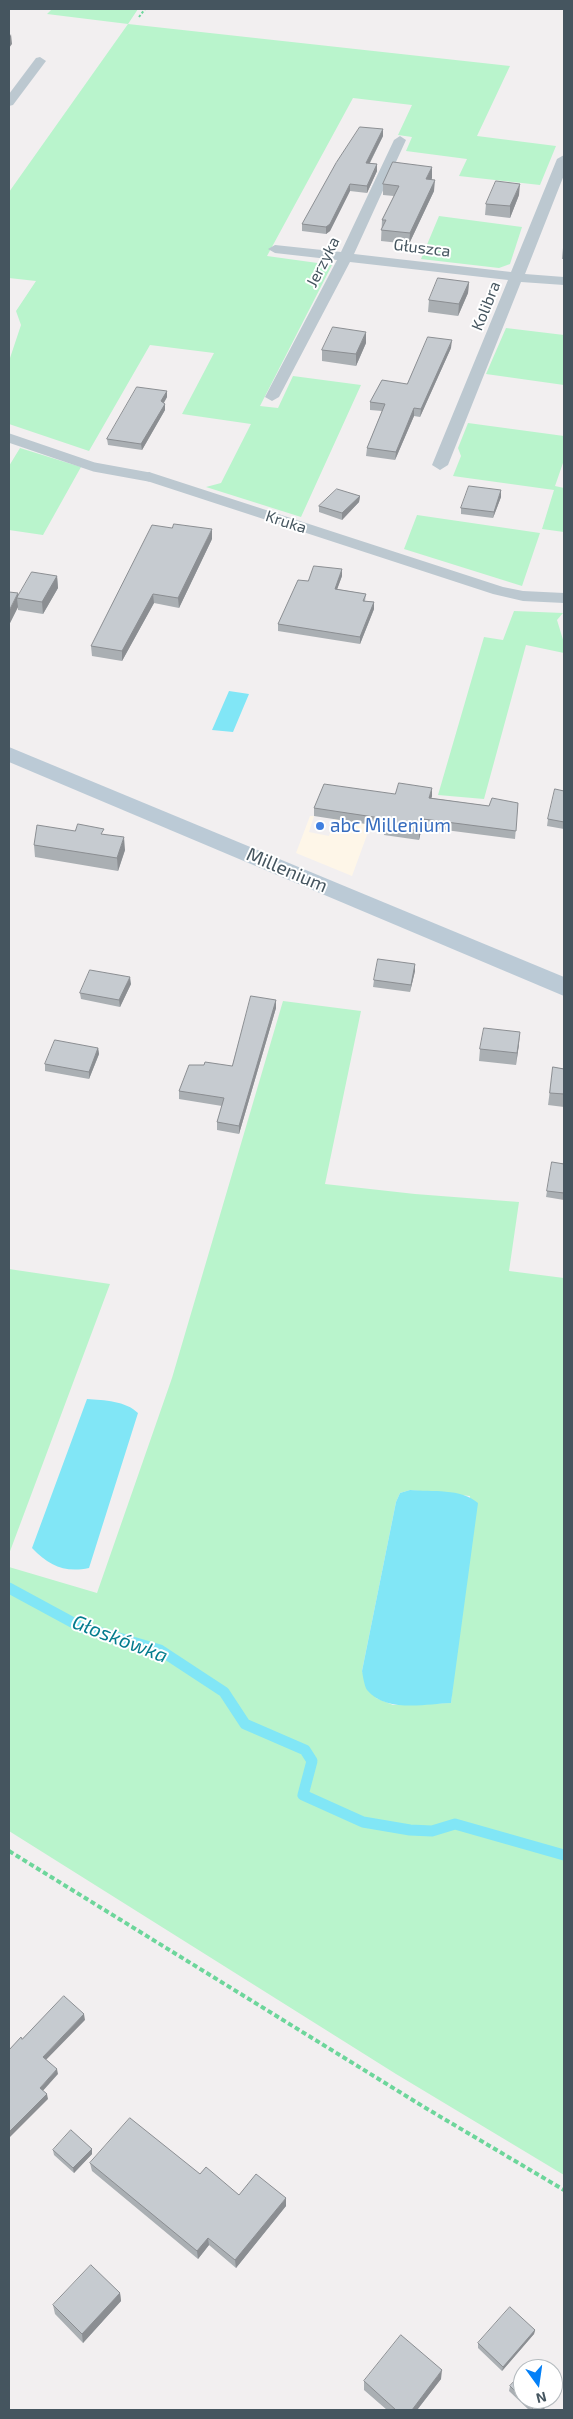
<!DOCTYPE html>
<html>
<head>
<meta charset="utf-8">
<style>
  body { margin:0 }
  #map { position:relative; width:573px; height:2419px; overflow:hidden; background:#f2eff0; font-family:"Exo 2",sans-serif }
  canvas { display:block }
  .frame { position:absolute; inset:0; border:10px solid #45555f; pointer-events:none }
  .north { position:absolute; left:513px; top:2359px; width:50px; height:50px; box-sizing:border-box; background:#fff; border:1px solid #b5bbbf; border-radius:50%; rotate:166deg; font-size:14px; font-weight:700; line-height:20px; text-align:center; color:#45555f }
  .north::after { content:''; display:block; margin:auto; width:18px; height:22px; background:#0480f7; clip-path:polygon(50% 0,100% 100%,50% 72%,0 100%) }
</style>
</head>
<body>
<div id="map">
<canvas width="573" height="2419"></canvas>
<div class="frame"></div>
<div class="north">N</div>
</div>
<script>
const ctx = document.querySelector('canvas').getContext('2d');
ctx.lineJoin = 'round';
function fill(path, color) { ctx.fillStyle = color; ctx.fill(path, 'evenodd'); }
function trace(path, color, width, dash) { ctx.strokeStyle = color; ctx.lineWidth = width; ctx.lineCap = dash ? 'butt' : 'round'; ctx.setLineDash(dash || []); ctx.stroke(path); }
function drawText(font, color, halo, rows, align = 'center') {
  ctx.font = font + ' "Exo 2",sans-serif'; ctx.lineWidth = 4; ctx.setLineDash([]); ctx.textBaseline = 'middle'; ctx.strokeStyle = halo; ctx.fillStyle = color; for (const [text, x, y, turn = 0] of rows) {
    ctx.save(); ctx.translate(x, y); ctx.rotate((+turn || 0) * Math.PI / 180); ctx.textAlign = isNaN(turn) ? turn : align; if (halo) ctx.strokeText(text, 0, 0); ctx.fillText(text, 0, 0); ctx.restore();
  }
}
const commercial = new Path2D(`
  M310,816H314L309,832L329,836L335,817L371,824L352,876L296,853Z`);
const green = new Path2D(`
  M52,9H138L128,24L510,66L477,136L556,146L540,185L459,176L467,159L406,151L412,137L398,135L412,105L353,98L267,256L332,265L260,406L278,408L293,376L361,385L301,517L206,487L221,483L251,424L182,414L214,353L150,345L89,451L9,424V361L21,325L16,311L36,281L9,278V192L128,24L47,14Z
  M439,216L522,227L510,264L499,268L421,259Z
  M506,328L564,335V385L486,374Z
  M468,423L564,436V460L555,486L564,488V532L542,529L554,490L453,476L461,456L458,448Z
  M20,448L81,467L43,535L9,530V466Z
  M417,515L540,533L522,586L404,549Z
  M514,611L563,613L557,620L564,643V653L526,645L484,799L438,795L484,637L503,640Z
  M283,1001L361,1011L325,1184L415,1194L519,1202L509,1271L564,1278V2175L396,2074L9,1831V1567L97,1593L172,1378ZM410,1490L470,1496L451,1703L393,1705L376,1698L362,1671L396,1502L400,1493Z
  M9,1269L110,1284L9,1554Z`);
const water = new Path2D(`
  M229,691L249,694L233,732L212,730Z
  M87,1399C104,1400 126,1401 138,1413L89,1568C65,1573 49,1566 32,1548Z
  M410,1490C432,1492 461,1488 478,1503L451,1703C426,1704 386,1713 367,1690C364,1685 363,1676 362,1671L396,1502L400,1493Z`);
const stream = new Path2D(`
  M9,1588L81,1627L160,1650L224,1692L245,1724L305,1750L312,1761L303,1795L363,1822L410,1830L432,1831L455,1824L564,1855`);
const pathFar1 = new Path2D(`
  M139,17L145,9`);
const path = new Path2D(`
  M9,1851L424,2107L564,2190`);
const lane = new Path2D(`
  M9,438L94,467L149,477`);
const street = new Path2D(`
  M40,57L46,61L13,105L9,106V94L36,58Z
  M400,136L406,140L354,254L511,272L557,159L564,155V175L525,274L564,277V285L521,282L448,465L440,470L432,465L508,280L350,262L279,397L272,401L265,397L337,260L275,253L268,249L275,245L341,252L394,140Z
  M149,472L503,587L523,591L564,593V603L523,601L493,594L144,480L141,477L144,474Z`);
const secondary = new Path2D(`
  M9,747L564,977V996L9,762Z`);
const wall = new Path2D(`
  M383,129V136L370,163L377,164V171L367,193L350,191L330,231L326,234L302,231V224Z
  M432,167V178L431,180L434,191L409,244L381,241L382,220L394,196L383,195V184Z
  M519,195L510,218L485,215L486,204Z
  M564,244V259H562L563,248Z
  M469,282L468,293L458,316L428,312L429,300Z
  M366,343L356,366L322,361V350Z
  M451,348L420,417L414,416L395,460L366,456L367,448L382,411L370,410V402L407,384Z
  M167,391V397L164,403L165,404V410L142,450L108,445L107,439Z
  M501,490V497L493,518L461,514V508Z
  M360,496L359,502L342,520L319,512V506Z
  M212,539L179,608L154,603L122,661L92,656L91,646Z
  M57,576L58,588L43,614L18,610V607L9,625L18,593V596Z
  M342,576L337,589L366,594L365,601L374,602V609L360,644L278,631V624L308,581Z
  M564,791V829L547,826L548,819Z
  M395,794L432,796L431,798L489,806L518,803L515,839L422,827L419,840L384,835L385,827L314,816V808Z
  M104,835L125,850L118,871L35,857L34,845Z
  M415,964V971L410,992L373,987L374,980Z
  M131,984L120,1007L81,999L80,993Z
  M276,1000V1008L239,1134L217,1130V1122L222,1106L179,1099V1091L204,1065L232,1066Z
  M519,1044L516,1065L479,1061L480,1049Z
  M98,1048L99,1054L89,1079L45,1071V1064Z
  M553,1067L564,1069V1107L548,1105Z
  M564,1164V1200L546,1197L547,1191Z
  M92,2149V2154L74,2173L54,2155L53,2150Z
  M90,2163L200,2174L239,2195L286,2206L236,2268L209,2245L198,2259L92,2171Z
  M120,2293L121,2301L83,2343L55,2314L53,2305Z
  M535,2330L534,2334L502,2371L478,2348V2343Z
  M441,2379L417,2410H387L364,2390V2381Z
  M510,2386L523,2399H553L552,2400L543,2410H529L509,2391Z`);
const shadedWall = new Path2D(`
  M11,34L12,44L9,48V38Z
  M383,129V136L366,170V163Z
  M377,164V171L367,193V186Z
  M432,167V178L426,190V179Z
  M435,180L434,191L409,244L410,233Z
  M350,184V191L330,231L326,234V227Z
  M520,184L519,195L510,218V206Z
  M469,282L468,293L458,316L459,304Z
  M366,332V343L356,366V354Z
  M452,340L451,348L420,417L421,409Z
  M167,391V397L161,407V401Z
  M165,404V410L142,450L141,444Z
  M414,408V416L395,460L396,452Z
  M501,490V497L493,518L494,512Z
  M360,496L359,502L342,520V513Z
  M212,529V539L179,608L178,598Z
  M342,569V576L335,595V589Z
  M57,576L58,588L43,614L42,602Z
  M18,593V598H17L18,607L9,625V611Z
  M153,594L154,603L122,661V651Z
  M374,602V609L360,644V637Z
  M432,788V796L429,806V798Z
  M423,819L422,827L419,840V831Z
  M124,837L125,850L118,871L117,858Z
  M415,964V971L410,992L411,985Z
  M130,977L131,984L120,1007L119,1000Z
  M276,1000V1008L239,1134V1126Z
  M520,1032L519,1044L516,1065L517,1053Z
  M98,1048L99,1054L89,1079V1072Z
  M84,2014L85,2020L44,2062L43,2057Z
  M57,2069L58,2074L41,2093L40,2088Z
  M47,2094L48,2099L9,2138V2132Z
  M92,2149V2154L74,2173L73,2168Z
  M286,2198V2206L236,2268L235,2260Z
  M208,2238L209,2245L198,2259L197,2251Z
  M120,2293L121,2301L83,2343L82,2334Z
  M535,2330L534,2334L502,2371L503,2367Z
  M442,2370L441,2379L417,2410H412Z
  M551,2399H553L543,2410H540Z`);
const building = new Path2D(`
  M360,127L383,129L366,163L377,164L367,186L350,184L330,224L326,227L302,224L336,163Z
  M393,162L432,167L426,179L435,180L410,233L381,230L386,220H382L399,186L383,184Z
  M496,181L520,184L510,206L486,204Z
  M438,278L469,282L459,304L429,300Z
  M333,327L366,332L356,354L322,350Z
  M428,337L452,340L421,409L414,408L396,452L367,448L385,404L370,402L382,380L407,384Z
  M137,387L167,391L161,401L165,404L141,444L107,439Z
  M469,486L501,490L494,512L461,508Z
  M337,489L360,496L342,513L319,506Z
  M174,524L212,529L178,598L153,594L122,651L91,646L152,525L172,528Z
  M314,566L342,569L335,589L366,594L363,601L374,602L360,637L278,624L298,580L308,581Z
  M32,572L57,576L42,602L17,598Z
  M9,592L18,593L9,611Z
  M399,783L432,788L429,798L489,806L492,798L518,803L516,831L423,819L419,831L385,826L387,819L314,808L324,784L395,794Z
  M555,789L564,791V822L548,819Z
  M78,824L104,829L101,834L124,837L117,858L34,845L37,825L75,831Z
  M378,959L415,964L411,985L374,980Z
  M90,970L130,977L119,1000L80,993Z
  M251,996L276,1000L239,1126L217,1122L224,1098L179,1091L189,1065H204L205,1062L232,1066Z
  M484,1028L520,1032L517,1053L480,1049Z
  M55,1040L98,1048L89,1072L45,1064Z
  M553,1067L564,1069V1094L550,1093Z
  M552,1162L564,1164V1193L547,1191Z
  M64,1996L84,2014L43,2057L57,2069L40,2088L47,2094L9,2132V2050L21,2037L22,2039Z
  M130,2118L200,2174L206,2167L239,2195L256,2174L286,2198L235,2260L208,2238L197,2251L90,2163Z
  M71,2130L92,2149L73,2168L53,2150Z
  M91,2265L120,2293L82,2334L53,2305Z
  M510,2307L535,2330L503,2367L478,2343Z
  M401,2335L442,2370L412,2410H396L364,2381Z
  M523,2372V2399H551L540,2410H534L510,2386Z`);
const markers = [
  [320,826,5,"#3f7fe0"]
];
const farStreetnames = [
  ["Głuszca",422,248,7],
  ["Jerzyka",323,262,-63],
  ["Kolibra",486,306,-68],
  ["Kruka",286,522,18]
];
const shopNames = [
  ["abc Millenium",330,826]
];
const streetNames = [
  ["Millenium",287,870,23]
];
const waterNames = [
  ["Głoskówka",120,1639,21]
];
fill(commercial, '#fef6e8');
fill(green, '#b9f4cc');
fill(water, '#81e6f6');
trace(stream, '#81e6f6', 11);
trace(pathFar1, '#6dd69b', 2, [2.5, 2]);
trace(path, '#6dd69b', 4, [5, 3]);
trace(lane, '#bcc8d0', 9);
fill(street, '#bcc8d0');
fill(secondary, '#bbcad6');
fill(wall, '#aaafb3');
fill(shadedWall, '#8b8e92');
fill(building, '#c6cbd0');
trace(building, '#8b8e92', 1);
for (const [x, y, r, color] of markers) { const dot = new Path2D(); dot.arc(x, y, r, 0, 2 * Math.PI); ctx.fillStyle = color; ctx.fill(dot); trace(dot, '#fff', 2); }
drawText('16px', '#45555f', '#fff', farStreetnames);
drawText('19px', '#366cbe', '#fff', shopNames, 'left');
drawText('19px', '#45555f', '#fff', streetNames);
drawText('italic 20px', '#047c8e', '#fff', waterNames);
</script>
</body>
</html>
